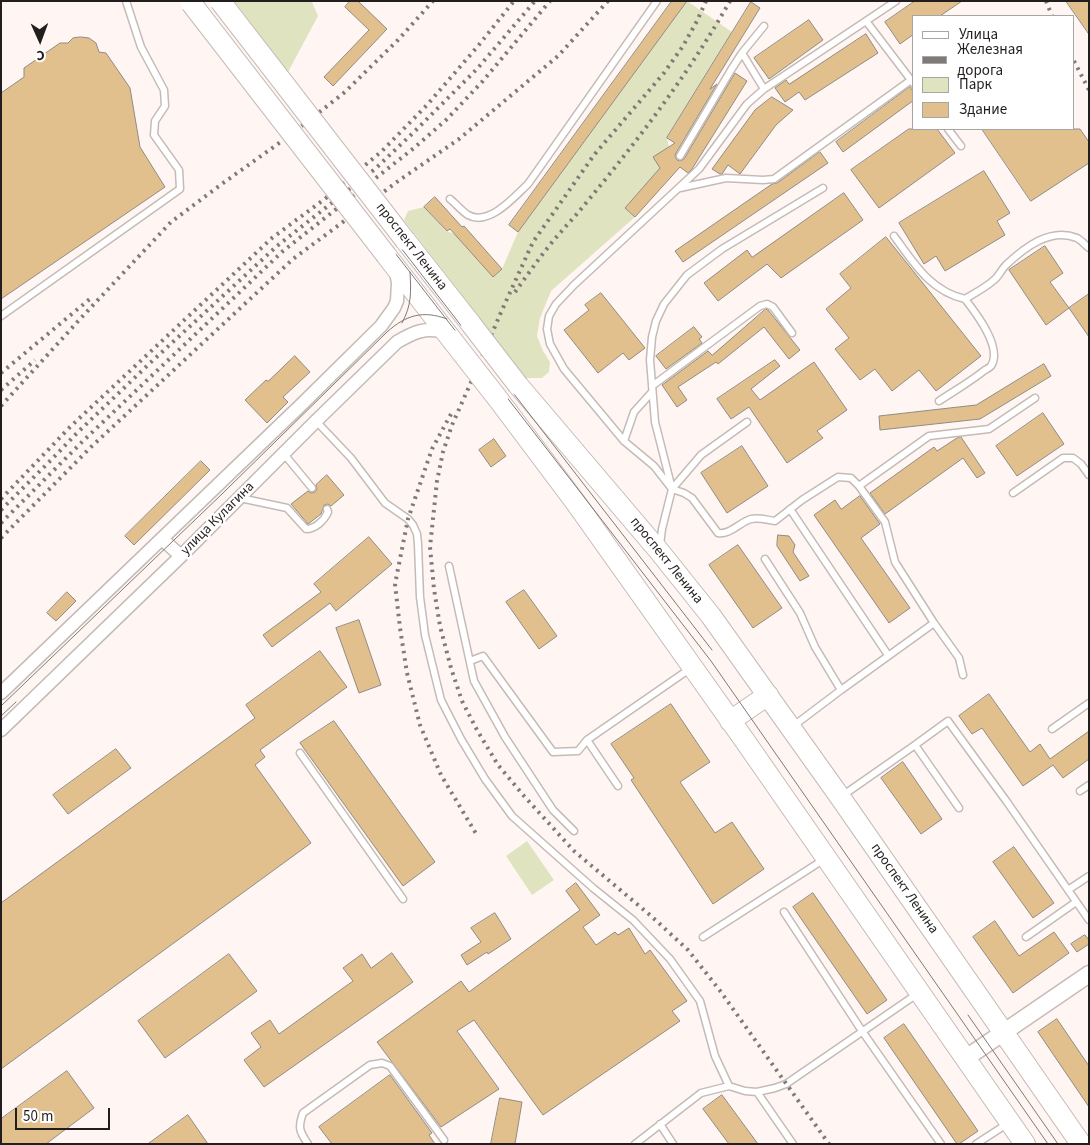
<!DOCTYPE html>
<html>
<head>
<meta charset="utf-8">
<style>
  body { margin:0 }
  #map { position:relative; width:1090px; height:1145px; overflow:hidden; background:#fff6f3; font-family:"Source Sans 3",sans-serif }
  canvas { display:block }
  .frame { position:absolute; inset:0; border:2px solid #221e1d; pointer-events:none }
  .legend { position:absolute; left:912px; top:15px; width:162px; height:115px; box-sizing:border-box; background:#fff; border:1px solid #a7a5a5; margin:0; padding:6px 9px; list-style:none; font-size:15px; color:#221e1d }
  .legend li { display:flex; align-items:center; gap:10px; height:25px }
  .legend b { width:25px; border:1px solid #a7a5a5 }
  .north { position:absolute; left:15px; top:15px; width:50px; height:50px; -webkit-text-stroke:4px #fff; paint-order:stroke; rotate:178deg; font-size:14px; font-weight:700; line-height:20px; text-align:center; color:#221e1d }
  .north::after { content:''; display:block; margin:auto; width:18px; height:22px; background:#221e1d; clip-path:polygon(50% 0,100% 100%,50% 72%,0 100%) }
  .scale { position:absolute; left:15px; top:1108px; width:95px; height:22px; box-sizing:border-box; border:2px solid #221e1d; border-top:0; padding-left:6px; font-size:15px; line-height:18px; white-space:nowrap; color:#221e1d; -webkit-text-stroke:4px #fff; paint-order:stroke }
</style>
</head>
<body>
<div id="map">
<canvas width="1090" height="1145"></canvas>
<div class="frame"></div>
<ul class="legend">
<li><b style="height:6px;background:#fff"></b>Улица</li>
<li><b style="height:6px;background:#7f7977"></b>Железная дорога</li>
<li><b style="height:14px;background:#dfe3bf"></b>Парк</li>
<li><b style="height:14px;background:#e1c08d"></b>Здание</li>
</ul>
<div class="north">С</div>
<div class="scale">50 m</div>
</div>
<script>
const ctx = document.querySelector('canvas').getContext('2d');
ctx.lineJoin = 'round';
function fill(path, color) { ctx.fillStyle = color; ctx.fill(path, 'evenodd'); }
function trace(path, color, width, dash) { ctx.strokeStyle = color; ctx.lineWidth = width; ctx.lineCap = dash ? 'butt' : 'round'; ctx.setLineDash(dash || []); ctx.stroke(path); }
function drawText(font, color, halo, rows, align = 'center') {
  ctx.font = font + ' "Source Sans 3",sans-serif'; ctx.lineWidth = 5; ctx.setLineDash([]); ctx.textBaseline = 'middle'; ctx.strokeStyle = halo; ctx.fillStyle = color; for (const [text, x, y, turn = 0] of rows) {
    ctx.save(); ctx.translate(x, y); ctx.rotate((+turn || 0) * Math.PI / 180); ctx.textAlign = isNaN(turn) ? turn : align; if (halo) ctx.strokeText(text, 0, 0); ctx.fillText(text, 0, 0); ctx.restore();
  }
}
const green = new Path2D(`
  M234,1H311L312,2L318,16L288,72Z
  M687,1L732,32L667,138L669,147L653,157L661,168L625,208L635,217L551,291L540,318L537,336L543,351L550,362L549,372L542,378H526L404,220L408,211L424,207L446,231L455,234L493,277L502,269L518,232Z
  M527,841L554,880L532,895L506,856Z`);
const building = new Path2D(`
  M350,1H358L387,29L333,86L324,77L369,30L345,7Z
  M672,1H687L518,232L509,225Z
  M915,1H962L940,16H914V34L900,44L885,22Z
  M1066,1H1089V34Z
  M751,2L760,8L710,89L717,84L676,153L675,156L677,160L680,161L684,159L735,73L747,81L692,169L688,173L680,167L635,217L625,208L660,168L653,157L675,143L667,138Z
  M809,20L823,40L769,79L754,58Z
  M866,34L878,53L805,100L799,92L785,102L775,88L786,80L789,84Z
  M81,37L89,38L96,43L99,52L106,53L130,88L140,147L165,187L1,299V93L24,77V68L60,43H68L73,38Z
  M910,87L914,93V100L843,152L836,142Z
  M772,97L793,110L776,125L740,174L728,165L722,174H720L712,169L755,110Z
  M909,129H937L955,153L879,208L851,170Z
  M982,129H1080L1089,142V163L1031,201Z
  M820,152L828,163L683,262L675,251L772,184L777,183Z
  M984,171L1010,213L997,221L1005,235L945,271L936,256L924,264L899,223Z
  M844,193L863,220L781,278L767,264L718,301L704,283L747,250L752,257Z
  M435,197L462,227L464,226L502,269L493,277L450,229L447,231L424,207Z
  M886,237L981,356L936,391L919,370L892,391L875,369L860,380L835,349L849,338L826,309L851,288L840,274Z
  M1045,246L1063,273L1050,282L1069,308L1046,325L1009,270Z
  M601,293L645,348L629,360L623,353L598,373L564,330L589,310L585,305Z
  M1089,294V337L1069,308Z
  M766,309L768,310L800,350L789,359L764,327L718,364L716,362L678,387L687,400L677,407L662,385L708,351L712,355Z
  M694,327L702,337L699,339L702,343L666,369L656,356Z
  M295,356L310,372L283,397L288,402L267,423L245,400L266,380L268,381Z
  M775,360L780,366L751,389L760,400L814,362L847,410L817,431L823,438L787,463L749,407L731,419L717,399Z
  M1044,364L1051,376L980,419L880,430L879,416L976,405Z
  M1043,413L1064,444L1017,476L996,446Z
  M961,437L985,473L977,478L963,458L885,514L870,493L934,447L937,451L957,438Z
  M494,439L506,456L491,467L479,450Z
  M742,446L768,486L727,513L701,473Z
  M201,461L210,470L134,545L125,536Z
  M327,475L344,495L331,506L328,504L324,505L321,514L308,524L291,504L308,491L311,493L315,492L317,489L316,485Z
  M860,496L880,524L861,538L910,608L889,623L814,515L835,500L841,509Z
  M778,535L789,536L795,545L793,552L809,576L800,581L777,546Z
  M369,537L392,564L336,611L330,603L272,647L263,635L321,592L314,584Z
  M738,545L782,608L753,628L709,565Z
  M524,590L557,636L539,649L506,602Z
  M67,592L76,601L56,621L47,613Z
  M359,620L381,685L359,693L336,628Z
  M320,651L347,687L260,750L265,757L255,765L311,843L1,1069V903L255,718L246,705Z
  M989,694L1030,752L1040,744L1050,759L1089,731V759L1063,778L1053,765L1023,786L982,728L972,734L959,716Z
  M671,704L710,762L680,782L715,833L732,822L764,869L713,904L631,780L634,778L611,744Z
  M334,721L435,862L403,886L300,743Z
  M116,749L131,768L68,814L53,795Z
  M903,762L942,819L921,834L881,778Z
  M1014,847L1054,903L1033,918L993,862Z
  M576,883L600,915L583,927L596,945L615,932L618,935L629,928L645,954L650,950L687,1001L672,1011L680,1021L543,1115L474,1020L457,1031L499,1089L441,1127L377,1042L461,981L469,992L580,910L566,891Z
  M813,893L887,1000L867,1014L793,907Z
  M495,913L511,939L488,954L487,952L467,965L461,955L481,942L471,928Z
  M995,921L1019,956L1054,932L1069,953L1013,993L973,937Z
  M1085,935L1089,940V944L1077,952L1071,944Z
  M392,953L413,982L264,1087L244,1060L261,1047L251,1033L270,1020L279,1034L353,981L343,968L362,954L371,968Z
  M229,954L257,991L165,1058L138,1021Z
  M1057,1019L1089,1066V1107L1038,1032Z
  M904,1024L978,1131L959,1144H957L884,1038Z
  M67,1071L94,1108L46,1144H1V1119Z
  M390,1075L432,1133L429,1135L435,1144H332L319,1127Z
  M722,1095L758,1144H729L703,1109Z
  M500,1098L522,1102L515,1144H491Z
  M188,1115L208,1144H148Z`);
const service = new Path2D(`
  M896,1L764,89L747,104L699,169L574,285L556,304L549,316L547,329L550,344L564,369L624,441L654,466L672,489L684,493L692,498L718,533C730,535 740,522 751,519C759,517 767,520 775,521L802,500L838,477L851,478L859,486L929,436L989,429L1035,398
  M866,21L914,84
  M742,53L764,89
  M948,129L961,146
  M680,156L731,70L742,53L764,26
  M680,188L726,178L763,180L774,179L911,80
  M450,199C456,204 462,211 468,215C489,227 515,196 528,184L657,1
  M894,236C914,263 930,291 965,299C975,293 985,288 994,280C999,276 1001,270 1006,265C1024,248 1050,227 1077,238C1081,240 1085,245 1089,248
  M1,316L180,189L179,170L154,135L155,121L165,106L164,90L141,47L126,1
  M652,386L760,306L767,304L773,307L792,333
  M939,401C954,391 970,382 985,370C987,369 989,368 991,366C1003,348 976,313 965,299
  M316,421L351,458L385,503L408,519L413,525L417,534L418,544L420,597L425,635L441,700L461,739L485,779L512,816L593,888L633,920L670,959L700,1001L715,1056L729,1086
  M624,441L634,412L652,392
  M284,454L312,488
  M671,485L655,422L650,360L652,337L656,321L664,304L687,275L722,249L823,188
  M859,486L885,522L895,562L934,623L959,658L963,675
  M1013,493L1063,458H1073L1081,464L1089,475
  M240,498L287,508L306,529C315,529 324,521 328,512L327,509
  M790,509L888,655
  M660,545L662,529L672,489L701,455L747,422
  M765,559L800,613L815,647L841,690
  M449,566L474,681L505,737L553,810L574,831
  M470,661L483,656L553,752L578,751L587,740
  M792,727L841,690L934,623
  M1052,729L1089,703
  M915,745L948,721L1007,802L1089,920
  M300,753L403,899
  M618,786L587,740L691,668
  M1080,791L1089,785
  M842,796L915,745L959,808
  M1068,890L1089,876
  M784,912L862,1031L941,1144
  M703,937L823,860
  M1026,937L1076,902
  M757,1092L793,1144
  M660,1124L673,1144
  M308,1144C299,1131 298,1127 303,1113L370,1065L382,1063L390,1066L444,1140
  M635,1144L701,1093L729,1086L745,1091L757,1092L775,1088L786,1084L917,994
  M976,1144L1007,1124`);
const minor = new Path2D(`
  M162,539L181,556
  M1,693L301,405L381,326L394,308L397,301L398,283L396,272
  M1,730L181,556L316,421L397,342C414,332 425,327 445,332`);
const tertiary = new Path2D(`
  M966,1058L1089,974`);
const primary = new Path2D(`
  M405,240L471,324
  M386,255L452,340
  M518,385L659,551L711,616L840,797L1081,1144
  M498,399L576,503L745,741L1025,1144
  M730,721L768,695`);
const tram = new Path2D(`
  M200,1L711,661L1048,1144
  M210,1L712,650
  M402,323C412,304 411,293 410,272
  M1,706L223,493L387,332C406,315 423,310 447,319
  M1,716L16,702
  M968,1015L1058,1144`);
const rail = new Path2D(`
  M706,1L697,21L683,46L664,73L594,155L533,242L502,310L472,380L452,425L443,452L437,481L430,547L434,589L440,626L451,668L462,701L477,730L498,765L524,796L574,851L650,915L688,950L721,992L829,1144
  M1046,1L1052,16
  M1074,61L1089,90
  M515,292C526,277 537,261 549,246C561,231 574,218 586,203C639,139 689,73 730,1
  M1,373L91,298
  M1,390L35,360
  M1,406L81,318L171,222L219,186L289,136L345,92L398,40L433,1
  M451,414L432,449L408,519L395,584L400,628L407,673L420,725L441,775L478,837
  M1,499L70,427L272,238L326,198L382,151L427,105L478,46L514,1
  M1,510L54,457L77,433L149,364L277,246L375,169L414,132L477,69L535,1
  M1,523L83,441L283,251L414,148L446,120L482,82L550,1
  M1,538L91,447L293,259L401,179L459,139L558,56L608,1`);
const primaryBridge = new Path2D(`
  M220,1L405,240
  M191,3L386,255
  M471,324L518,385
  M452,340L498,399`);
const streetNames = [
  ["проспект Ленина",411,247,52],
  ["улица Кулагина",218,519,-45],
  ["проспект Ленина",666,561,51],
  ["проспект Ленина",904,889,55]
];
fill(green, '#dfe3bf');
fill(building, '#e1c08d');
trace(building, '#908b84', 1);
trace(service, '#c5bbb6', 9);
trace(minor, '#c5bbb6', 15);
trace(tertiary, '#c5bbb6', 19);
trace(primary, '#c5bbb6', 22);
trace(service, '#fff', 6);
trace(minor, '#fff', 12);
trace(tertiary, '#fff', 16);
trace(primary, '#fff', 20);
trace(tram, '#7f7977', 1);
trace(rail, '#7f7977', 4, [2.5, 5]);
trace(primaryBridge, '#c5bbb6', 22, []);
trace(primaryBridge, '#fff', 20);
drawText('14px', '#221e1d', '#fff', streetNames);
</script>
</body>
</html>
